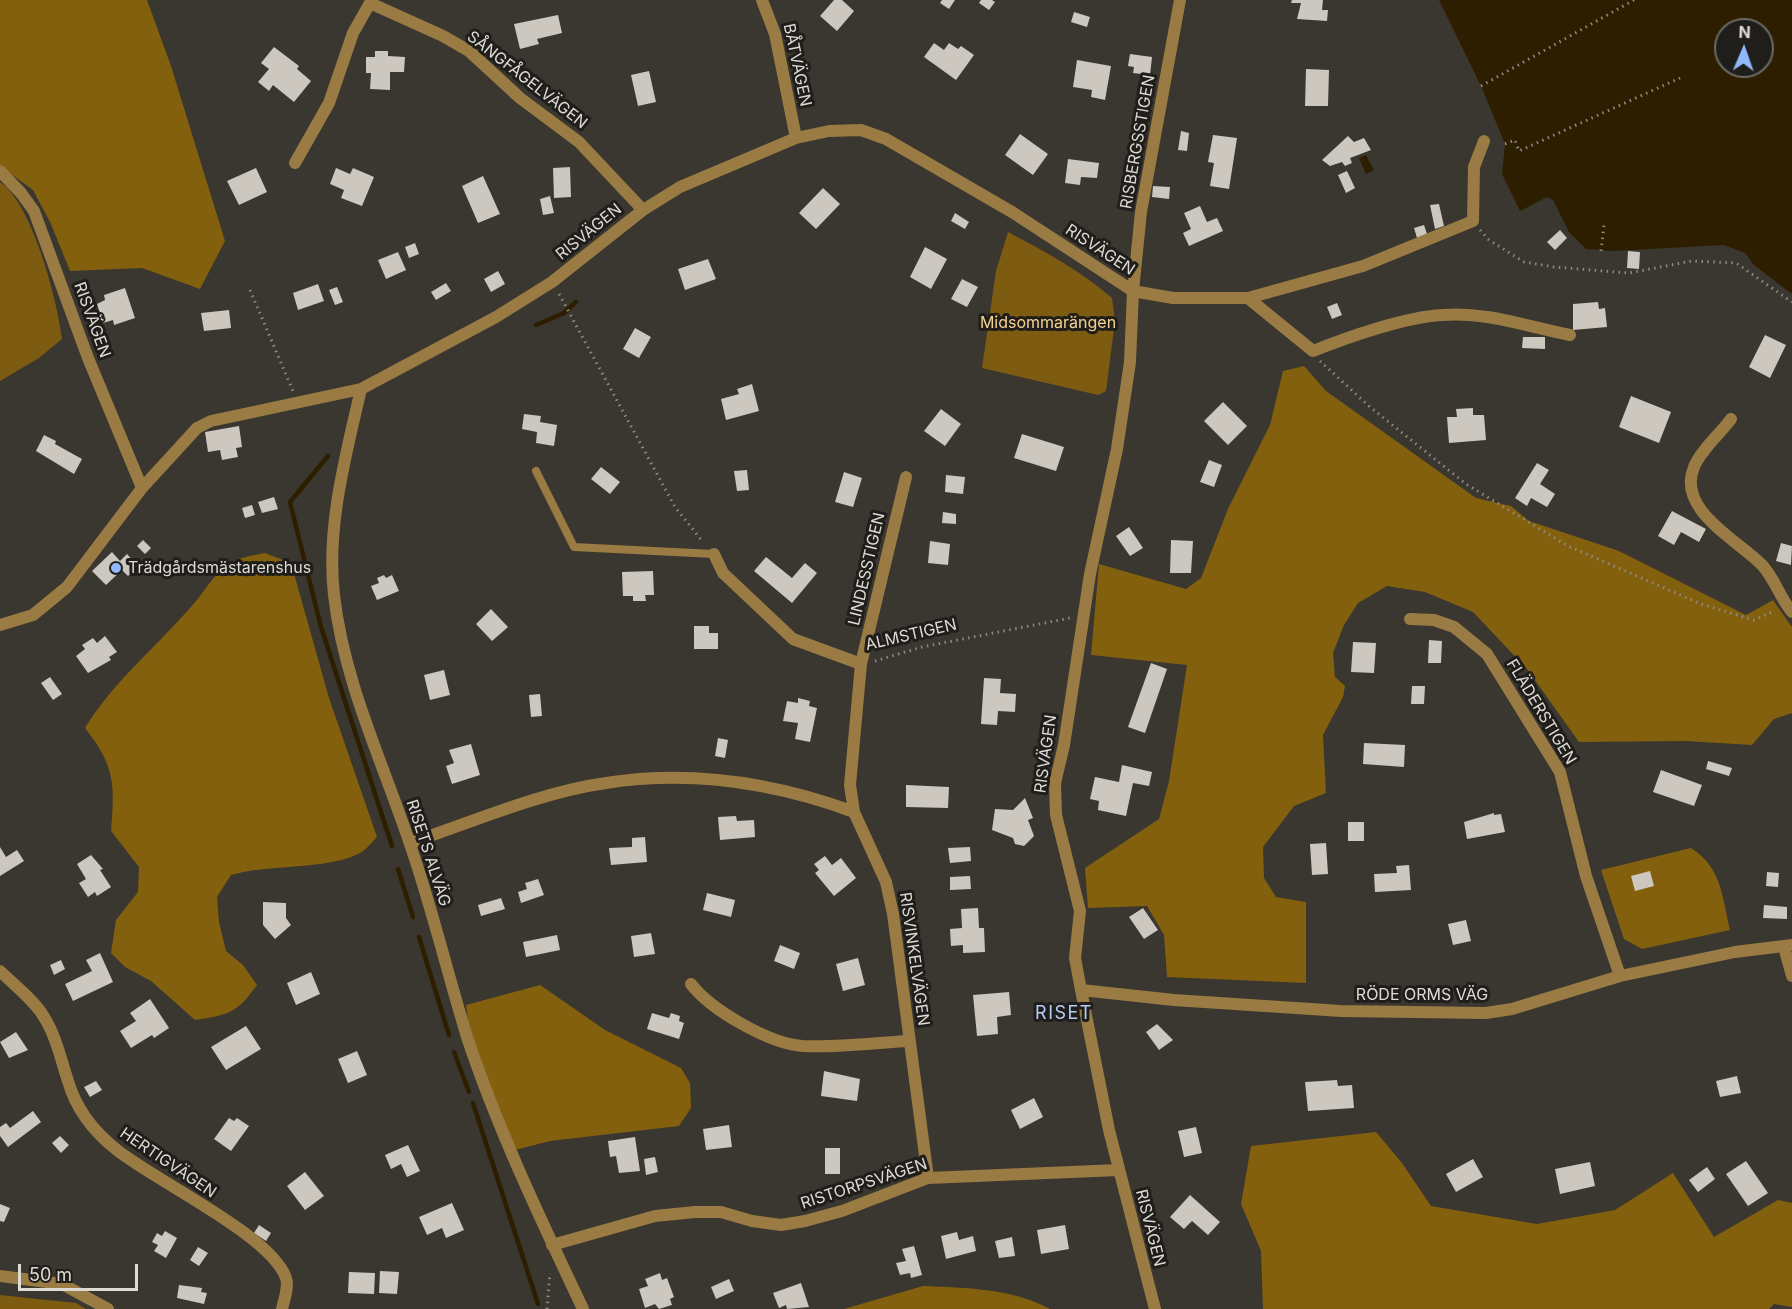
<!DOCTYPE html>
<html>
<head>
<meta charset="utf-8">
<style>
  body { margin:0 }
  #map { position:relative; width:1792px; height:1309px; overflow:hidden; background:#3a3630; font-family:Inter,sans-serif }
  canvas { display:block }
  .north { position:absolute; left:1714px; top:18px; width:60px; height:60px; box-sizing:border-box; background:#201e1b; border:2px solid #6c6a66; border-radius:50%; rotate:2deg; font-size:16px; font-weight:700; line-height:24px; text-align:center; color:#dedbd7 }
  .north::after { content:''; display:block; margin:auto; width:21px; height:27px; background:#91b8fd; clip-path:polygon(50% 0,100% 100%,50% 72%,0 100%) }
  .scale { position:absolute; left:18px; top:1264px; width:120px; height:27px; box-sizing:border-box; border:3px solid #dedbd7; border-top:0; padding-left:8px; font-size:18px; line-height:21px; white-space:nowrap; color:#dedbd7; -webkit-text-stroke:4px #201e1b; paint-order:stroke }
</style>
</head>
<body>
<div id="map">
<canvas width="1792" height="1309"></canvas>
<div class="north">N</div>
<div class="scale">50 m</div>
</div>
<script>
const ctx = document.querySelector('canvas').getContext('2d');
ctx.lineJoin = 'round';
function fill(path, color) { ctx.fillStyle = color; ctx.fill(path, 'evenodd'); }
function trace(path, color, width, dash) { ctx.strokeStyle = color; ctx.lineWidth = width; ctx.lineCap = dash ? 'butt' : 'round'; ctx.setLineDash(dash || []); ctx.stroke(path); }
function drawText(font, color, halo, rows, align = 'center') {
  ctx.font = font + ' Inter,sans-serif'; ctx.lineWidth = 6; ctx.setLineDash([]); ctx.textBaseline = 'middle'; ctx.strokeStyle = halo; ctx.fillStyle = color; for (const [text, x, y, turn = 0] of rows) {
    ctx.save(); ctx.translate(x, y); ctx.rotate((+turn || 0) * Math.PI / 180); ctx.textAlign = isNaN(turn) ? turn : align; if (halo) ctx.strokeText(text, 0, 0); ctx.fillText(text, 0, 0); ctx.restore();
  }
}
const green = new Path2D(`
  M0,182C32,203 58,302 62,339L39,358L0,381Z
  M1008,232C1044,251 1081,271 1112,298L1115,321L1106,391L1098,395L982,368L996,271Z
  M0,1295L76,1303L86,1309H0Z`);
const forest = new Path2D(`
  M0,0H147L171,66L225,241L200,289L142,268L70,271L51,224L33,190L0,166Z
  M1304,366L1326,391L1476,498L1511,506L1529,521L1619,551L1746,615L1773,600L1792,627V713L1774,719L1752,745L1686,741L1579,742L1527,669L1473,612L1425,592L1387,586L1358,603L1344,625L1333,653L1335,677L1345,686L1343,697L1323,735L1326,793L1294,806L1263,847L1264,878L1276,897L1306,902V983L1167,977L1164,935L1147,906L1088,908L1085,868L1159,819L1169,781L1187,665L1091,655L1099,564L1186,589L1201,578L1228,509L1270,425L1283,371Z
  M265,553L291,563L329,698L377,837C372,842 366,850 360,853C328,870 269,864 231,875L217,897L219,922L226,951L243,965L257,985C237,1013 229,1015 195,1020L151,981L125,967L111,953L116,920L138,892L139,867L111,831C115,784 115,766 85,728C115,679 160,644 196,601C207,588 217,569 234,561C243,557 255,555 265,553Z
  M1691,848C1722,868 1722,896 1730,930L1642,949L1624,939L1601,870Z
  M540,985L605,1030L681,1068L690,1083L691,1108L679,1126L550,1141L511,1151L470,1038L466,1005Z
  M1376,1132L1402,1163L1431,1206L1537,1224L1615,1210L1673,1173L1714,1237L1778,1200L1792,1203V1307L1774,1304L1769,1309H1263L1261,1251L1241,1204L1251,1146Z
  M923,1286C966,1288 1011,1288 1050,1309H844Z`);
const water = new Path2D(`
  M1439,0H1792V294L1754,265L1745,253L1724,245L1612,251L1586,249L1569,232L1553,200L1547,197L1520,211L1502,174L1505,144L1481,86ZM1726,30H1762V66H1726Z
  M1366,155L1374,170L1366,174L1359,158Z`);
const stream = new Path2D(`
  M536,325L564,313L576,302
  M328,456L290,502L321,627L392,846
  M398,869L413,917
  M419,937L449,1035
  M454,1052L469,1092
  M473,1103L538,1304`);
const building = new Path2D(`
  M834,0H842L854,11L837,31L820,16Z
  M942,0H955L949,9L940,3Z
  M981,0H992L995,2L989,10L979,3Z
  M1292,0H1323L1322,10H1328L1327,21L1297,19L1301,3H1291Z
  M1074,12L1090,17L1087,27L1071,22Z
  M558,15L562,33L537,39L539,44L520,49L514,24Z
  M934,43L944,50L949,43L958,49L961,46L974,55L956,80L924,57Z
  M274,47L299,66L297,69L311,81L294,102L273,85L269,91L258,82L269,69L261,63Z
  M375,51H388V56L405,57L404,72H390V90L370,89L371,73H366V57H375Z
  M1130,54L1152,57L1150,75L1133,73L1134,67L1128,66Z
  M1077,60L1111,66L1105,100L1091,97L1092,90L1073,87Z
  M1306,69L1329,70L1328,106H1305Z
  M649,71L656,102L638,106L631,75Z
  M1181,131L1189,133L1187,151L1178,150Z
  M1020,134L1048,154L1033,175L1005,155Z
  M1213,135L1237,138L1229,189L1210,186L1214,163L1208,162Z
  M1348,136L1354,142L1364,138L1371,150L1350,158L1352,163L1345,166L1342,162L1330,166L1322,160Z
  M1068,159L1099,163L1097,178L1081,177L1080,185L1065,183Z
  M570,167L571,197L554,198L553,168Z
  M256,168L267,192L239,205L227,181Z
  M336,168L350,174L353,168L374,177L362,206L341,198L344,190L330,184Z
  M1347,171L1355,188L1346,193L1338,175Z
  M483,176L500,214L478,223L462,186Z
  M1153,186L1170,187L1169,199L1152,197Z
  M823,188L840,204L816,229L799,213Z
  M550,196L554,213L543,215L540,199Z
  M1439,204L1444,226L1435,229L1430,205Z
  M1200,206L1207,222L1217,218L1223,231L1189,246L1183,233L1191,229L1184,213Z
  M955,213L969,222L965,229L951,221Z
  M1424,225L1427,234L1417,238L1414,228Z
  M1560,230L1567,238L1555,250L1547,242Z
  M415,243L419,254L409,258L405,247Z
  M925,247L947,259L931,289L910,277Z
  M1628,251L1640,252L1639,269L1627,268Z
  M398,252L406,270L386,279L378,260Z
  M708,259L716,279L685,290L678,269Z
  M498,271L505,284L491,292L484,279Z
  M962,279L978,287L967,307L951,299Z
  M446,283L451,291L436,300L431,292Z
  M318,284L324,301L298,310L293,293Z
  M337,287L343,302L335,305L329,290Z
  M125,288L135,318L114,325L113,320L103,323L97,304L105,300L104,295Z
  M1598,302L1599,309L1605,308L1607,327L1573,330V304Z
  M1337,303L1342,315L1332,319L1327,307Z
  M229,310L231,328L204,331L201,313Z
  M635,328L651,337L639,358L623,349Z
  M1765,335L1786,345L1770,378L1749,367Z
  M1523,337H1545V349L1522,348Z
  M752,384L759,411L726,420L721,399L739,394L737,389Z
  M1631,396L1671,412L1659,443L1619,427Z
  M1223,402L1247,426L1228,445L1204,421Z
  M1473,408V415H1484L1486,440L1449,443L1447,417H1457L1456,409Z
  M941,409L961,424L945,446L924,431Z
  M524,414L541,416L540,422L557,425L554,446L536,443L537,432L522,429Z
  M239,426L242,447L236,448L238,457L222,460L220,450L208,452L205,432Z
  M1022,434L1064,447L1056,471L1014,458Z
  M44,435L56,441L55,444L82,459L74,474L36,451Z
  M1209,460L1222,465L1214,487L1200,482Z
  M1537,463L1549,470L1540,484L1555,494L1547,507L1531,498L1527,506L1515,498Z
  M601,467L620,482L610,494L591,479Z
  M747,470L749,490L737,491L734,471Z
  M844,472L862,478L853,507L835,502Z
  M946,475L965,477L963,494L945,492Z
  M274,497L278,509L262,513L258,502Z
  M252,505L255,515L245,518L242,508Z
  M1672,511L1706,529L1699,542L1681,532L1674,545L1658,536Z
  M943,512L956,514V524L942,523Z
  M1129,527L1143,548L1130,556L1116,536Z
  M143,540L151,548L145,554L137,546Z
  M1171,540L1193,541L1191,573H1170Z
  M930,541L950,544L948,565L928,563Z
  M1781,543L1792,546L1791,565L1776,561Z
  M112,552L120,561L127,554L138,566L128,576L122,570L106,585L92,571Z
  M766,557L792,578L805,563L817,573L792,603L754,571Z
  M653,571L654,595H645L646,601H633V596H623L622,572Z
  M384,575L386,578L392,575L399,591L377,600L371,586L379,583L377,578Z
  M491,609L508,627L492,641L476,624Z
  M694,626H709V633H718V649H694Z
  M105,636L117,652L109,657L111,660L88,673L76,656L85,649L82,645L93,638L97,643Z
  M1429,640L1442,641L1441,663H1428Z
  M1353,642L1376,643L1374,673L1351,672Z
  M1151,663L1167,669L1145,733L1128,727Z
  M444,670L450,695L430,700L424,675Z
  M50,677L62,694L53,700L41,683Z
  M984,678L1001,679L1000,693L1016,694L1015,712L998,711L997,725L981,724Z
  M1412,686H1425L1424,704H1411Z
  M540,694L542,716L531,717L529,695Z
  M798,698L810,701L809,706L817,708L810,742L795,739L798,723L783,721L787,701L798,703Z
  M718,738L728,740L725,758L715,756Z
  M1364,743L1405,745L1404,767L1363,764Z
  M471,744L480,775L452,784L446,766L454,763L449,750Z
  M1708,761L1732,768L1729,776L1706,769Z
  M1122,765L1152,772L1149,786L1133,783L1126,816L1098,810L1099,801L1090,799L1095,777L1119,782Z
  M1661,770L1702,785L1694,806L1653,792Z
  M906,785L949,787L948,808L906,807Z
  M1025,798L1033,818L1028,820L1034,836L1024,846L1015,844L1013,838L992,830L995,809L1013,810Z
  M1494,813V815L1501,814L1505,832L1467,839L1464,822Z
  M736,816L737,821L754,820L755,837L720,840L718,817Z
  M1348,822H1364V841H1348Z
  M645,837L647,862L611,865L609,848L632,847V838Z
  M1326,843L1328,874L1312,875L1310,844Z
  M0,847L6,857L17,850L24,861L0,876Z
  M970,847L971,861L950,863L948,848Z
  M91,855L103,869L100,870L111,887L97,896L95,892L88,897L79,883L86,879L77,864Z
  M825,856L832,865L841,858L856,878L834,896L815,873L819,870L814,864Z
  M1409,865L1411,890L1375,892L1374,874L1397,873L1396,866Z
  M1650,871L1654,886L1635,891L1631,876Z
  M1767,872L1779,873L1778,887L1766,886Z
  M970,876L971,889L950,890V877Z
  M538,879L544,895L521,903L518,892L527,889L525,883Z
  M707,893L735,900L731,917L703,910Z
  M501,898L505,909L481,916L478,905Z
  M263,902L286,903V918L291,925L275,939L263,925Z
  M1764,905L1787,907V919L1763,918Z
  M978,908L979,928H984L985,952L963,953V945L951,946L950,929L962,928L961,909Z
  M1143,908L1158,930L1144,939L1129,917Z
  M1466,920L1471,941L1453,945L1448,924Z
  M651,933L655,954L634,957L631,936Z
  M557,935L560,950L526,957L523,942Z
  M780,945L800,953L794,969L774,961Z
  M100,953L113,982L73,1001L65,984L92,971L86,960Z
  M858,958L865,985L843,991L836,964Z
  M61,960L65,969L54,975L50,965Z
  M311,972L320,994L296,1005L287,983Z
  M1009,992L1011,1015L997,1017L998,1034L977,1036L973,995Z
  M150,999L169,1028L154,1038L152,1035L131,1048L120,1031L136,1021L130,1013Z
  M652,1013L669,1018L671,1013L680,1016L679,1021L684,1023L679,1039L647,1029Z
  M1157,1024L1173,1040L1159,1050L1146,1032Z
  M246,1026L261,1049L226,1070L211,1047Z
  M16,1032L28,1050L9,1058L0,1042Z
  M357,1051L367,1075L348,1083L338,1059Z
  M824,1071L860,1079L857,1101L821,1096Z
  M1737,1076L1741,1093L1720,1097L1716,1081Z
  M1337,1080L1338,1086L1352,1085L1354,1108L1308,1111L1305,1082Z
  M96,1081L102,1090L90,1097L84,1087Z
  M1034,1098L1043,1117L1020,1129L1011,1110Z
  M33,1111L41,1122L8,1147L0,1136V1127L6,1123L10,1128Z
  M229,1118L234,1121L237,1118L249,1126L231,1151L214,1139Z
  M729,1125L732,1147L706,1150L703,1129Z
  M1196,1127L1202,1153L1184,1157L1178,1131Z
  M60,1136L69,1145L61,1153L52,1143Z
  M635,1137L640,1171L619,1173L616,1156L610,1157L608,1141Z
  M408,1145L420,1171L407,1177L401,1164L391,1169L385,1155Z
  M825,1148H840V1174H825Z
  M655,1157L658,1172L646,1175L644,1159Z
  M1473,1159L1483,1177L1456,1192L1446,1174Z
  M1746,1161L1768,1193L1748,1206L1726,1174Z
  M1590,1162L1595,1186L1560,1194L1555,1169Z
  M1707,1167L1715,1179L1698,1192L1689,1180Z
  M305,1172L324,1196L305,1210L287,1186Z
  M1190,1195L1220,1222L1208,1235L1192,1221L1184,1229L1170,1217Z
  M452,1203L464,1230L446,1238L442,1228L427,1235L419,1217Z
  M0,1204L10,1208L4,1222L0,1221Z
  M259,1225L271,1233L266,1241L254,1233Z
  M1065,1225L1069,1249L1041,1254L1037,1230Z
  M165,1231L177,1238L166,1258L154,1251L158,1245L152,1242L157,1233L162,1236Z
  M957,1232L959,1240L973,1236L976,1251L946,1259L941,1236Z
  M1012,1237L1015,1256L999,1258L995,1241Z
  M914,1246L922,1275L911,1278L910,1273L900,1275L896,1263L906,1261L902,1249Z
  M198,1247L208,1253L199,1266L190,1260Z
  M380,1271L399,1272L397,1294L379,1293Z
  M349,1272L375,1273L374,1294L348,1293Z
  M660,1273L662,1280L667,1278L674,1297L670,1299L672,1305L659,1309L655,1304L645,1308L639,1289L648,1286L645,1279Z
  M729,1279L734,1291L716,1299L711,1287Z
  M801,1283L809,1307L787,1309L786,1305L779,1308L773,1293Z
  M179,1285L202,1288L201,1292L207,1293L204,1304L177,1298Z`);
const path = new Path2D(`
  M1481,86L1634,0
  M1505,144L1515,140L1519,151L1680,78
  M1480,230L1489,240L1524,262L1554,267L1629,273L1692,261L1736,263L1792,302
  M1601,251L1604,225
  M250,290L293,391
  M559,294L675,507L703,542
  M1320,361L1370,407L1466,484L1568,546L1701,604L1754,620L1774,611
  M875,661L922,647L1070,618
  M547,1309L550,1273`);
const lane = new Path2D(`
  M536,471L574,547L714,554`);
const street = new Path2D(`
  M762,0L775,34L796,138
  M1180,0L1141,212L1133,291L1173,298H1248L1363,266L1473,221L1474,167L1484,141
  M295,163L329,103L353,33L370,3L443,36L469,51L520,98L579,142L643,210
  M0,171L21,193L34,211L88,358L142,488
  M1248,298L1313,351C1348,337 1405,317 1442,315C1484,311 1529,327 1570,335
  M361,389C346,455 326,527 334,595C344,684 385,767 412,850C433,912 448,975 467,1037C498,1130 541,1220 583,1309
  M1731,419C1720,434 1701,450 1694,467C1676,510 1738,540 1762,565C1775,579 1780,598 1792,612
  M714,554L723,573L793,639L861,664
  M1410,619L1434,620L1454,627L1487,654L1560,772L1586,876L1620,976
  M0,625L33,615L67,587L142,488L197,428L211,421L361,389L496,317L552,282L643,210L680,187L796,138L829,131L861,130L886,139L1012,212L1133,291L1130,362L1117,449L1090,574L1064,745L1055,783L1056,815L1080,911L1075,958L1081,990L1109,1130L1155,1309
  M854,812L850,785L861,664L906,477
  M410,843C472,822 541,792 606,783C690,770 775,783 854,812L886,882L893,914L928,1178
  M1784,947L1792,976
  M0,971C14,985 34,1000 44,1017C56,1036 61,1060 68,1081C76,1109 94,1132 117,1150C157,1182 271,1235 286,1278C289,1286 284,1301 282,1309
  M691,984C711,1010 768,1043 802,1046C836,1048 873,1043 908,1041
  M1081,990L1174,1000L1341,1011L1486,1013L1512,1009L1620,976L1735,952L1792,945
  M552,1245L655,1216L695,1212H721L752,1221L781,1225L805,1221L842,1211L928,1178L1119,1170
  M0,1276L62,1284L108,1309`);
const markers = [
  [116,568,6,"#91b8fd"]
];
const streetNames = [
  ["BÅTVÄGEN",797,65,78],
  ["SÅNGFÅGELVÄGEN",527,80,38],
  ["RISBERGSSTIGEN",1138,142,-80],
  ["RISVÄGEN",589,232,-39],
  ["RISVÄGEN",1100,250,33],
  ["RISVÄGEN",92,320,70],
  ["LINDESSTIGEN",867,569,-77],
  ["ALMSTIGEN",911,635,-13],
  ["FLÄDERSTIGEN",1541,712,59],
  ["RISVÄGEN",1046,754,-82],
  ["RISETS ALVÄG",428,853,72],
  ["RISVINKELVÄGEN",914,959,82],
  ["RÖDE ORMS VÄG",1422,995],
  ["HERTIGVÄGEN",168,1163,34],
  ["RISTORPSVÄGEN",864,1184,-18],
  ["RISVÄGEN",1150,1228,76]
];
const parkNames = [
  ["Midsommarängen",1048,323]
];
const poiNames = [
  ["Trädgårdsmästarenshus",128,568]
];
const neighbourhoodNames = [
  ["RISET",1064,1014]
];
fill(green, '#7d5c11');
fill(forest, '#83600e');
fill(water, '#2d1e00');
trace(stream, '#2d1e00', 4.5);
fill(building, '#ccc7bf');
trace(path, '#8e8a85', 3, [1.5, 4.5]);
trace(lane, '#997b43', 8);
trace(street, '#997b43', 12);
for (const [x, y, r, color] of markers) { const dot = new Path2D(); dot.arc(x, y, r, 0, 2 * Math.PI); ctx.fillStyle = color; ctx.fill(dot); trace(dot, '#201e1b', 2); }
drawText('16px', '#dedbd7', '#201e1b', streetNames);
drawText('16px', '#f6d290', '#201e1b', parkNames);
drawText('16px', '#dedbd7', '#201e1b', poiNames, 'left');
ctx.letterSpacing = '1.5px';
drawText('18px', '#b7cdf4', '#201e1b', neighbourhoodNames);
ctx.letterSpacing = '0px';
</script>
</body>
</html>
